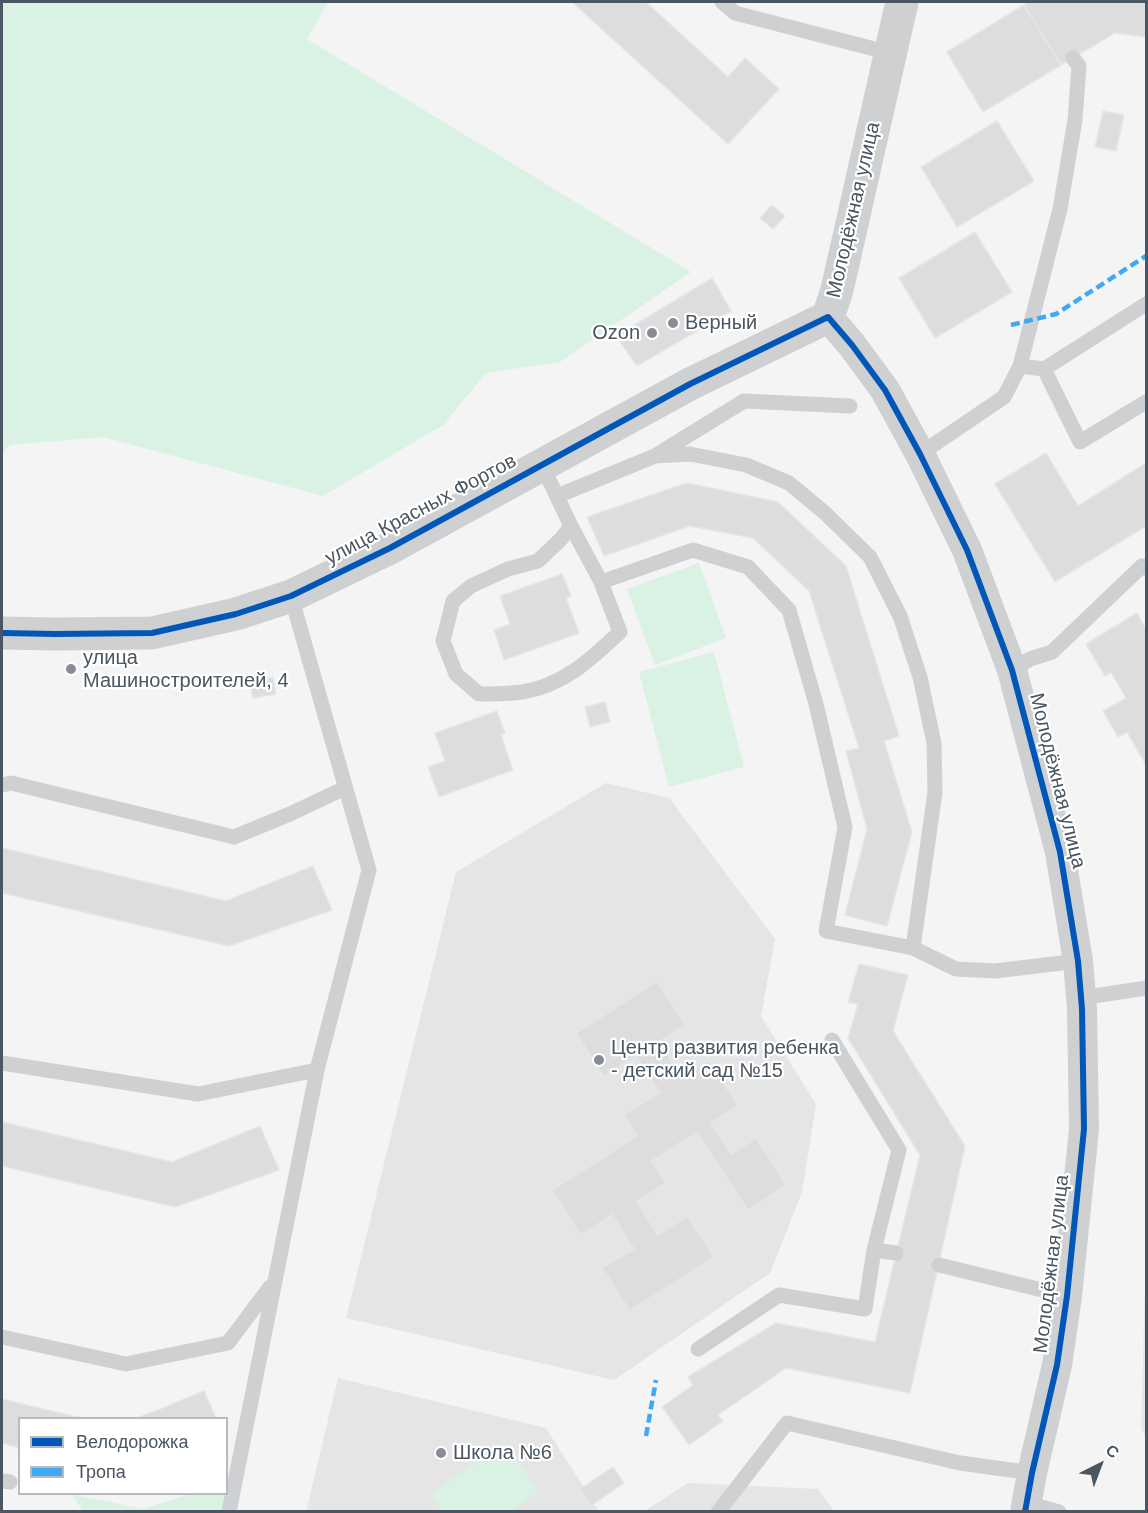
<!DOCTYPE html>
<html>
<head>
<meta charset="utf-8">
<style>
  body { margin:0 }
  #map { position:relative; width:1148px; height:1513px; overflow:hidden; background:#f4f4f4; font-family:Arial,sans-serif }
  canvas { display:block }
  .frame { position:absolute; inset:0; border:3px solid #4a5661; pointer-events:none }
  .legend { position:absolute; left:18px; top:1417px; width:210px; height:78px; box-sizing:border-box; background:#fff; border:2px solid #b7bbc0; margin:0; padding:8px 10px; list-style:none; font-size:18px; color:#4a5661 }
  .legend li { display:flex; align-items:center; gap:12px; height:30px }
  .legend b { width:30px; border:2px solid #b7bbc0 }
  .north { position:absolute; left:1070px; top:1435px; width:60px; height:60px; -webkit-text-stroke:4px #fff; paint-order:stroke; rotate:42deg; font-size:16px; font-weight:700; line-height:24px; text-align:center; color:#4a5661 }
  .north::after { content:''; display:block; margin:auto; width:21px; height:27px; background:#4a5661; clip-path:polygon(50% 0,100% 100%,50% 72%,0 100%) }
</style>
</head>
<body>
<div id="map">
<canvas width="1148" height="1513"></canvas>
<div class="frame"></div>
<ul class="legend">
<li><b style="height:8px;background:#0057b8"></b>Велодорожка</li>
<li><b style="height:8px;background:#3fa9f5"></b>Тропа</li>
</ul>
<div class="north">С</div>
</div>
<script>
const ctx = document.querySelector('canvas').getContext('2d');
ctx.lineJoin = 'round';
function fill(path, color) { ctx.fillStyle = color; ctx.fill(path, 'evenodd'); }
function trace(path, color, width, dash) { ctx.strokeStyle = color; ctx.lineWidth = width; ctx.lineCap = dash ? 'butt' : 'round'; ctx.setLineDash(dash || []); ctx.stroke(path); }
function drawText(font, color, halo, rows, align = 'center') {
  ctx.font = font + ' Arial,sans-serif'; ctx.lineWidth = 4.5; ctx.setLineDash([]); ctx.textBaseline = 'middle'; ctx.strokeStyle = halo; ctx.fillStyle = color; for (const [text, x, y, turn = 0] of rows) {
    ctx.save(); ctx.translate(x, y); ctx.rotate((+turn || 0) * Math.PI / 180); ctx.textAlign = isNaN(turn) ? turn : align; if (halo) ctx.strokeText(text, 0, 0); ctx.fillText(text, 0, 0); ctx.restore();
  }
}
const education = new Path2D(`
  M606,783L669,798L775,939L761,1016L816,1104L802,1192L770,1273L614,1380L346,1318L456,872Z
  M1146,1249V1437L1141,1429Z
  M338,1378L546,1428L599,1511L306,1512Z
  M688,1483L818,1489L834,1511L643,1512Z`);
const green = new Path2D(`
  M6,2H328L307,39L691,272L560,362L486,373L443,425L323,496L103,437L10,445L2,454V5Z
  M699,563L726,638L655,665L627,589Z
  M714,652L744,767L669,787L639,672Z
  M505,1442L539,1491L510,1511H442L430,1494Z
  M235,1479L229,1511H83L71,1494L143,1509L190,1494H226L227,1481Z`);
const building = new Path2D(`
  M572,2H646L728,77L745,58L779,89L728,144Z
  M1029,2H1146V37L1115,33L1061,65L1024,5Z
  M1024,5L1061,65L983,112L947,52Z
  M1103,111L1124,115L1116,151L1095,147Z
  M997,121L1034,181L957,227L921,167Z
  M772,205L785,216L773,229L760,218Z
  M975,232L1012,292L935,338L899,278Z
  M712,278L731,311L637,366L616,336Z
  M1046,453L1078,506L1146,463V526L1055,582L995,484Z
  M687,483L778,502L846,566L899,736L884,741L912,832L887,926L845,915L867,829L846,751L859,748L809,591L753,538L690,526L604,556L587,517Z
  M562,574L571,596L566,598L579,633L504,660L494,630L510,624L500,596Z
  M1137,613L1146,629V765L1127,732L1118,737L1103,711L1126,698L1111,672L1105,676L1086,644Z
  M273,677L276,694L253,698L249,682Z
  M605,702L610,722L590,727L585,707Z
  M497,711L505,733L501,735L513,770L439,797L428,767L445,761L435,733Z
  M2,848L226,901L313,866L332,910L229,946L2,893Z
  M859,964L908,975L893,1031L965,1146L910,1393L786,1368L718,1415L723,1421L689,1445L662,1407L693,1385L688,1377L776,1323L875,1342L920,1155L848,1038L858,1004L848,1002Z
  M657,981L685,1025L659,1042L682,1077L709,1060L738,1106L711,1123L731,1154L756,1138L786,1185L748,1210L697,1132L652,1161L666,1183L637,1201L658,1235L687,1216L714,1257L630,1311L602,1268L634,1249L612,1215L581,1235L552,1190L637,1136L624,1115L660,1092L636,1056L604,1077L576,1033Z
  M2,1122L172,1162L260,1126L279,1170L175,1207L2,1166Z
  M204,1391L216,1418H137L163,1408Z
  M2,1399L68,1415L83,1418H20V1448L2,1443Z
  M613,1467L624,1483L591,1506L580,1489Z`);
const service = new Path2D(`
  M722,2L735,13L890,53
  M1020,366L1044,369L1146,304
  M1044,369L1080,442L1146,402
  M658,454L744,401L850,406
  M920,454L1004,397L1020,366L1060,209L1075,120L1079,66L1073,58
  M542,465L571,526L601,582L620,632C591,659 563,686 522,692C508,694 493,694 479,694L456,674L443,641L453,601L471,586L508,569L538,561L561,539L571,526
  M557,496L655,456L690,454L746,465L789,483L825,513L870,557L900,616L920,677L934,743L935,792L913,948
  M601,582L693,550L748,567L789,610L816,704L845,827L826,931L913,948L956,969L995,971L1078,961
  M1012,670L1030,659L1052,652L1142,566L1146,568
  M2,785L11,783L234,837L290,814L345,788
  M1081,998L1146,988
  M2,1063L198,1094L317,1070
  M874,1250L896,1253
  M939,1265L1067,1296
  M2,1337L126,1364L228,1343L270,1287
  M698,1349L779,1295L865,1309L874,1250L899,1150L832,1040
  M2,1481L10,1482
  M1027,1503L1059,1512
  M229,1512L317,1070L369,870L291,596
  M718,1512L787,1423L960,1463L1032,1473`);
const minor = new Path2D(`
  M828,317L852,345L885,390L920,454L967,550L1012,670L1060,852L1078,961L1082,1009L1084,1129L1067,1296L1057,1365L1032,1473L1025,1512`);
const tertiary = new Path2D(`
  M2,633L55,634L152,633L236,614L291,596L390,548L690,384L828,317L837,290L902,2`);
const quiet = new Path2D(`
  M1011,325L1056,314L1146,256
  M646,1436L656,1380`);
const cycleway = new Path2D(`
  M2,633L55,634L152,633L236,614L291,596L390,548L690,384L828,317L852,345L885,390L920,454L967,550L1012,670L1060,852L1078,961L1082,1009L1084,1129L1067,1296L1057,1365L1032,1473L1025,1512`);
const markers = [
  [673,323,6,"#868d94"],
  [652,333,6,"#868d94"],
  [71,669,6,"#868d94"],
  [599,1060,6,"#868d94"],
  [441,1453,6,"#868d94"]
];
const streetNames = [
  ["Молодёжная улица",854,210,-77],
  ["улица Красных Фортов",421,510,-28],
  ["Молодёжная улица",1057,781,76],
  ["Молодёжная улица",1052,1264,-83]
];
const poiNames = [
  ["Верный",685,323],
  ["Ozon",640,333,"right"],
  ["улица",83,658],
  ["Машиностроителей, 4",83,681],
  ["Центр развития ребенка",611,1048],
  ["- детский сад №15",611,1071],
  ["Школа №6",453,1453]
];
fill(education, '#e6e5e6');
fill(green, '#d9f2e3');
fill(building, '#ddddde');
trace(building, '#e5e6e7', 1.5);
trace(service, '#ced0d2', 15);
trace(minor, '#ced0d2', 30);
trace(tertiary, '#ced0d2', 33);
trace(quiet, '#3fa9f5', 4.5, [9, 4.5]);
trace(cycleway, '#0057b8', 6);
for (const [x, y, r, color] of markers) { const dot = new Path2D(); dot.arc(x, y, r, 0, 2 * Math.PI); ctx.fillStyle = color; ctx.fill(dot); trace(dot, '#fff', 2); }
drawText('20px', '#4a5661', '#fff', streetNames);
drawText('20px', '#4a5661', '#fff', poiNames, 'left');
</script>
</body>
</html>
